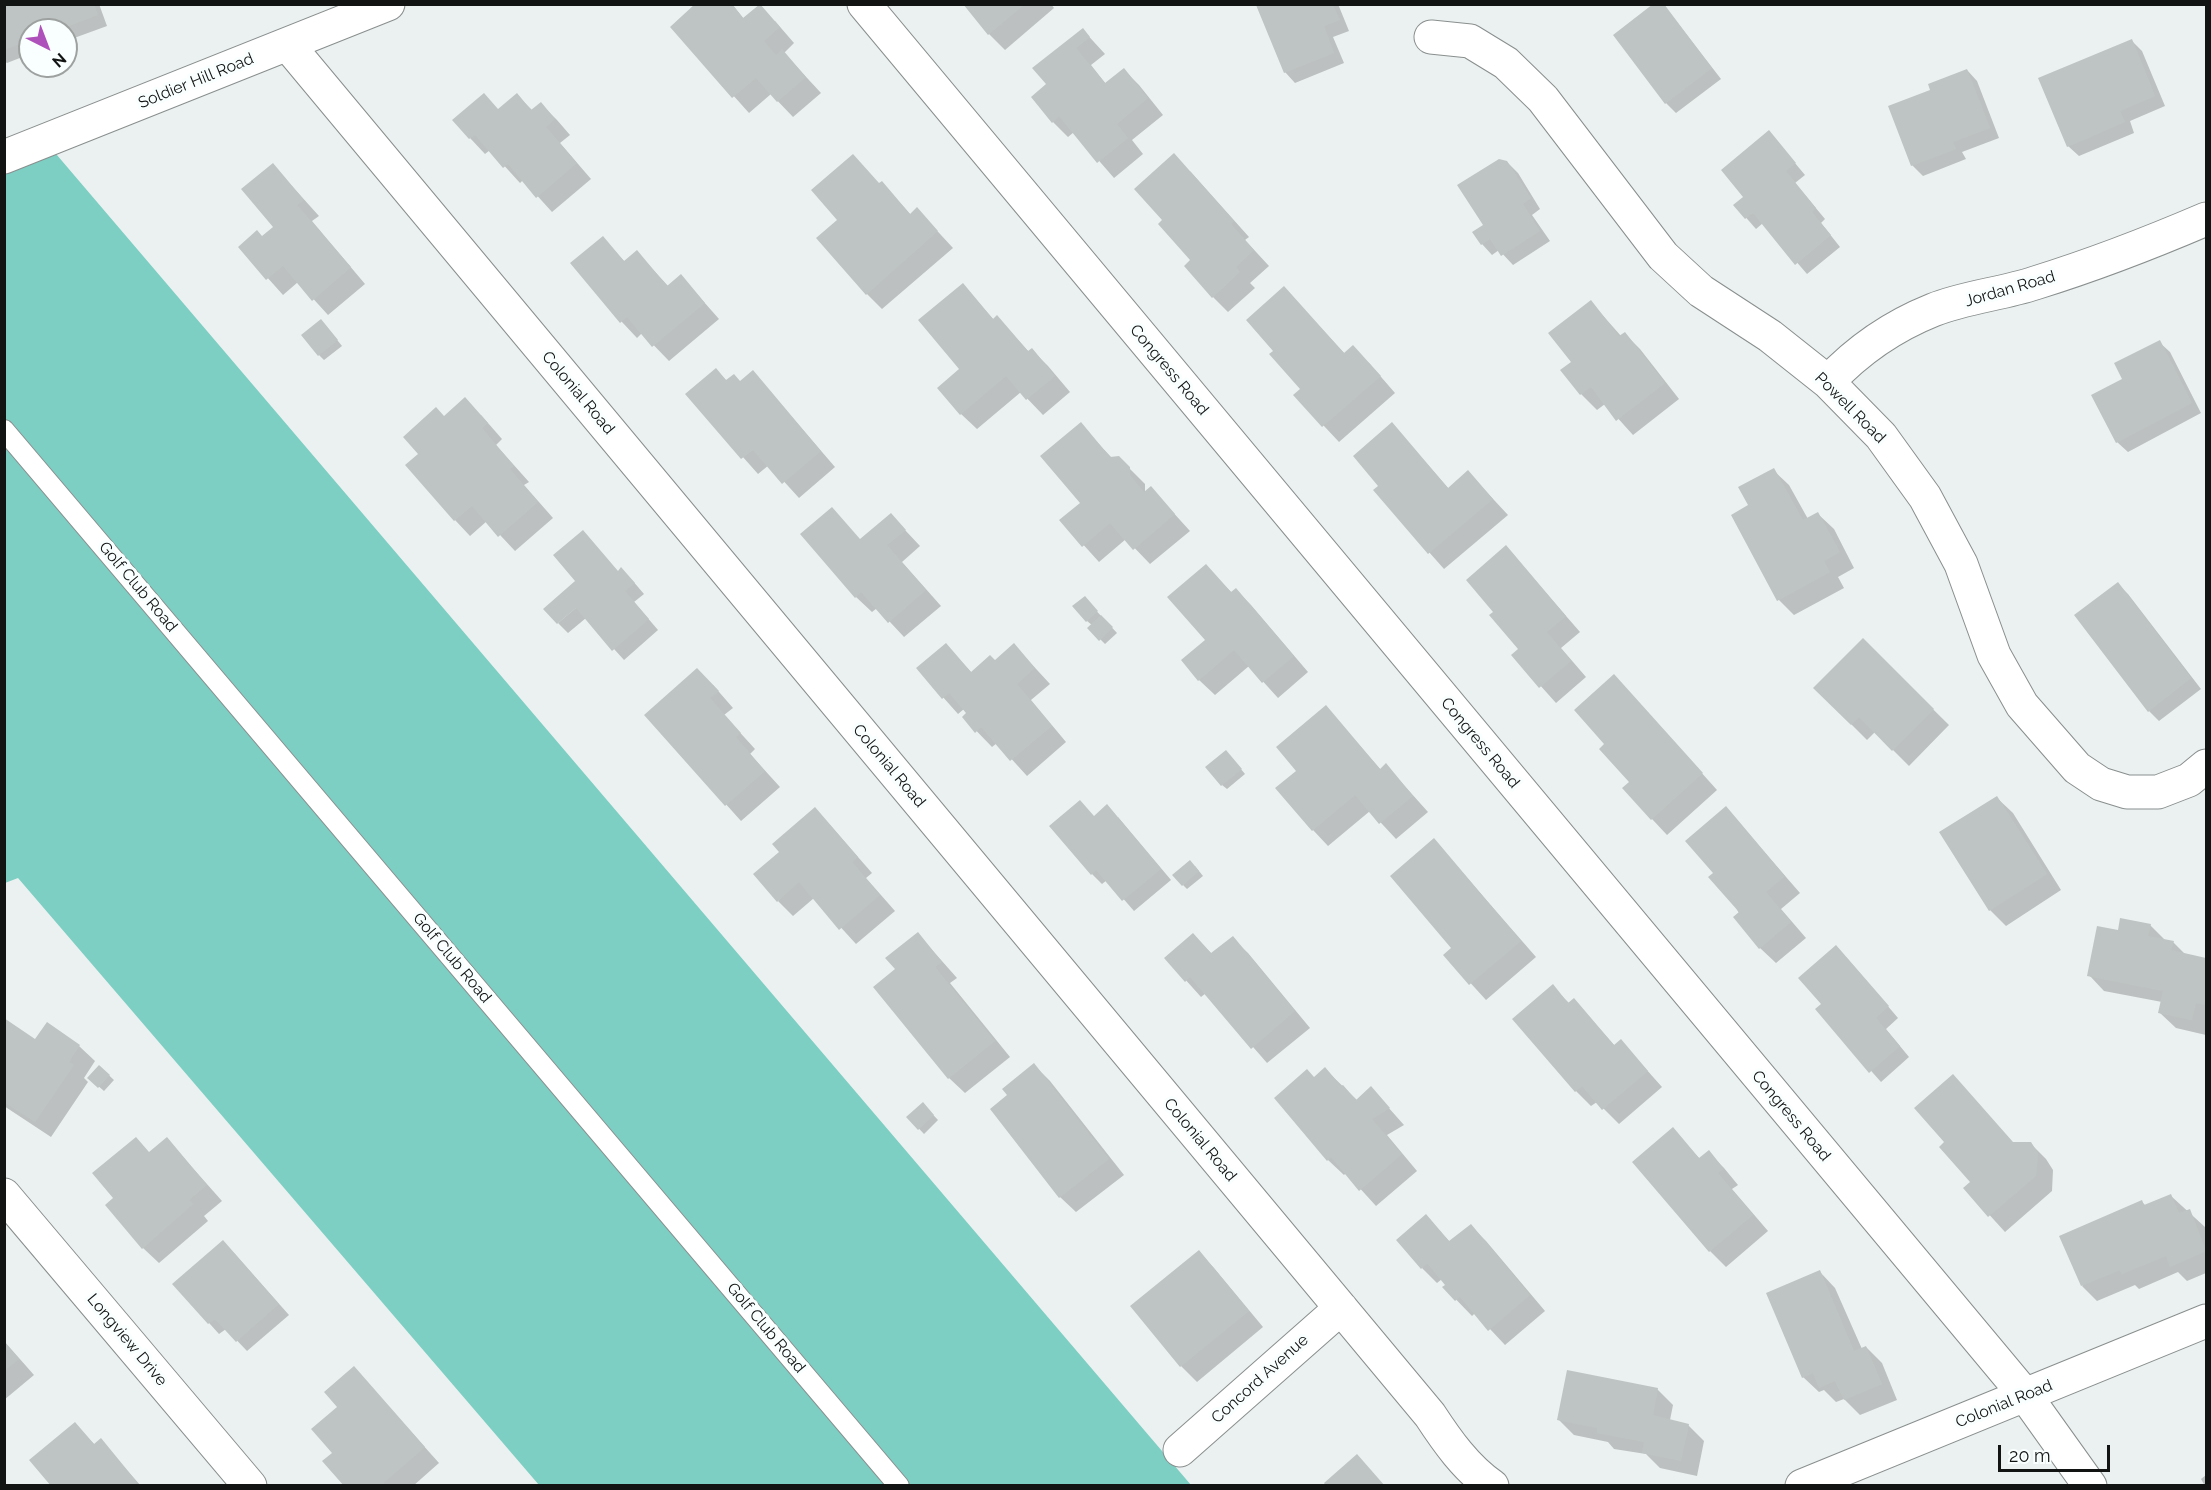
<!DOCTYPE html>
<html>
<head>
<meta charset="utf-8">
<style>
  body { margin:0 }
  #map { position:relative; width:2211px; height:1490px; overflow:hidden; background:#ebf1f0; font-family:Raleway,sans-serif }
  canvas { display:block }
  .frame { position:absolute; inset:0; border:6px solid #121414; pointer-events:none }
  .north { position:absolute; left:18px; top:18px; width:60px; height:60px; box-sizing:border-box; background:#f9fffe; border:2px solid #9da1a0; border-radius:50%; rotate:138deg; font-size:16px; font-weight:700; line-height:24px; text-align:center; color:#121414 }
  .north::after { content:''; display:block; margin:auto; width:21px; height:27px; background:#ae51bb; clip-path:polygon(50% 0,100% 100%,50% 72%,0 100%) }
  .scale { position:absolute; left:1998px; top:1445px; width:112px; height:27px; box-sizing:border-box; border:3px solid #121414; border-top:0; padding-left:8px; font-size:18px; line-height:21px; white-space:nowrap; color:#121414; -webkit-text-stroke:4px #f9fffe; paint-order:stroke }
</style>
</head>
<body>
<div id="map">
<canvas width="2211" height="1490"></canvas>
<div class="frame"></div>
<div class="north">N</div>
<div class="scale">20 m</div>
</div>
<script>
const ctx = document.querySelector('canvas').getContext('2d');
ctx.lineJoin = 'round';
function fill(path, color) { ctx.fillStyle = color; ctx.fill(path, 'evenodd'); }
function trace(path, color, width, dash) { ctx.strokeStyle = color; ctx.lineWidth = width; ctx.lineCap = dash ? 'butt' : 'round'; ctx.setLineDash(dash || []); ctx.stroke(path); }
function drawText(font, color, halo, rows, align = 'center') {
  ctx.font = font + ' Raleway,sans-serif'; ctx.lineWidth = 6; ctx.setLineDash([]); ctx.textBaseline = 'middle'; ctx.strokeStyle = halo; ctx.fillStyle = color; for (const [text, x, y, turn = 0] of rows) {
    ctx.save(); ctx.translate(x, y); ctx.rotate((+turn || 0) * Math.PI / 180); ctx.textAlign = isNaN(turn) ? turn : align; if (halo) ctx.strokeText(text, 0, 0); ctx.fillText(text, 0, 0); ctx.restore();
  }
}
const forest = new Path2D(`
  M45,141L1191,1485H539L18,878L5,883V157Z`);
const shadow = new Path2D(`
  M4,4H99L107,26L66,41V30H30V54L7,63L4,61Z
  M732,4L744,19L775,21L794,43L784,53L821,93L793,117L771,94L749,113L672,27Z
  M967,4H1051L1054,8L1005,50L989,34Z
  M1257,4H1338L1349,31L1333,37L1344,63L1295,83L1285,72Z
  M1663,4L1721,79L1676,113L1666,103Z
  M1083,30L1105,54L1091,65L1106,84L1124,70L1139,85L1163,115L1132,140L1143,154L1114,178L1074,132L1068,137L1053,122L1048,85Z
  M2131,40L2142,51L2165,106L2130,121L2134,133L2079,156L2068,146Z
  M1967,70L1977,81L1999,138L1962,152L1966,159L1923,176L1912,165L1931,91Z
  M517,95L533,111L541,104L557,120L570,135L560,143L591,179L552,212L523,180L520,183L490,150L485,154L470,138Z
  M1769,132L1805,175L1795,183L1825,219L1821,223L1840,247L1807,274L1763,223L1756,229L1735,205L1745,197Z
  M1507,162L1518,173L1540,209L1532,215L1550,241L1513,265L1499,250L1492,255L1482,244L1485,225Z
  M273,165L319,216L312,221L365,284L328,315L298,282L283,295L240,247L263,237L275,227Z
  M1190,171L1249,237L1245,240L1269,266L1250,283L1255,288L1228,312L1213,297Z
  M882,183L911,215L917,209L953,248L882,309L867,294L839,220Z
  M603,238L625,262L637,252L669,287L681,276L719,319L669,361L642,333L637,338L622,322L572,264Z
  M963,285L994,320L997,317L1029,352L1032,350L1048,366L1070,392L1043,415L1021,392L977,429L961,414Z
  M1284,288L1345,354L1369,363L1395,393L1339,442L1295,395L1302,389L1275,351Z
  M1591,302L1621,336L1625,334L1640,349L1679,399L1633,435L1605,404L1597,410L1581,394L1563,370L1573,362Z
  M326,326L342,346L324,360L319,355Z
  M2159,342L2170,352L2201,413L2128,452L2117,442L2124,379Z
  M716,370L727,381L740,382L753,372L835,467L799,498L769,465L758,474L687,394Z
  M481,415L502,439L496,445L529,482L524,485L553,518L515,551L487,521L470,536L455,520L420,455L444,417Z
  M1080,424L1112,458H1119L1145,484V493L1151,488L1190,531L1150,564L1126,539L1099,562L1061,520L1082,503Z
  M1392,424L1449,489L1468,472L1508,515L1444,569L1375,491L1380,486Z
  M1773,470L1789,485L1808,519L1818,514L1834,529L1854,568L1838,577L1844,588L1794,615L1779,600L1750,506Z
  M891,515L920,546L902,562L941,606L904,637L877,608L872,612L856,597L861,540Z
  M1506,547L1580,632L1561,648L1586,677L1556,703L1513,655L1520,649L1495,612Z
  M1206,566L1232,593L1236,590L1251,605L1308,672L1278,698L1249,666L1215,695L1199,680L1207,640Z
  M618,572L632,580L644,594L634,602L658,630L624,660L586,618L568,633L558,623Z
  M2118,584L2128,594L2201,689L2159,721L2149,711Z
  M1089,603L1117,633L1105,644L1089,628L1092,625L1087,621Z
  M1863,640L1949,725L1909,766L1875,732L1867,740L1815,688Z
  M946,645L972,673L995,662L1014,645L1050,684L1031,700L1066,742L1027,776L997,743L992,747L964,718L968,713L964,709L958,714L918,669Z
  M713,685L733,708L724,715L755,749L750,754L780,787L741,821L646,715Z
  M1629,692L1717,790L1667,835L1652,819L1606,744Z
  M1326,707L1381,770L1386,765L1428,812L1396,839L1370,811L1328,846L1313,830L1298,771Z
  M1231,757L1245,774L1227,789L1222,785Z
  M1997,798L2013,813L2061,890L2006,926L1990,910Z
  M1726,808L1800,893L1781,909L1806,938L1776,963L1760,948L1715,873Z
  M1118,817L1171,880L1134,911L1107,880L1102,884L1092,874L1095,818Z
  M830,825L872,873L866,878L895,911L856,944L814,898L793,916L778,901Z
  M1434,840L1536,957L1486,1000L1445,955L1453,948Z
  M1195,866L1203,876L1187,889L1183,885Z
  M2150,925L2166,941L2173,942L2186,955L2206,959V1035L2176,1028L2160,1013L2162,1002L2104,991L2089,975L2119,931Z
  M918,934L957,978L950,983L1010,1057L965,1093L949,1078L875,987L897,969Z
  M1193,935L1212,954L1232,938L1248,953L1310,1028L1267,1063L1206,993L1201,997L1166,958Z
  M1846,957L1898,1018L1886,1029L1909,1057L1881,1082L1817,1010L1823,1004Z
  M1553,987L1570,1004L1574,1000L1615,1046L1621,1041L1662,1087L1619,1124L1597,1102L1591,1106L1576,1091Z
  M4,1020L35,1041L79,1046L95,1061L84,1078L88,1082L51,1137L4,1106Z
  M1034,1065L1050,1081L1124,1175L1076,1212L1060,1197L992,1109L1009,1095Z
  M100,1067L114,1080L104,1091L89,1078Z
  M1325,1069L1358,1101L1371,1088L1404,1125L1387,1135L1417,1171L1376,1206L1346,1173L1344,1175L1328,1160L1315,1079Z
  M1953,1076L2014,1144L2030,1143L2046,1159L2053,1170L2052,1191L2005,1232L1965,1188L1972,1182L1947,1142Z
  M923,1104L938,1120L924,1134L908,1117Z
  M1673,1130L1700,1159L1708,1152L1724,1168L1738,1185L1732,1189L1768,1231L1726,1267L1710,1251L1635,1162Z
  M167,1139L222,1201L204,1216L208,1221L159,1263L143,1248L150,1153Z
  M2171,1196L2205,1227L2206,1273L2187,1281L2178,1272L2139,1289L2135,1285L2097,1301L2082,1286L2142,1202L2146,1206Z
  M1426,1216L1450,1242L1471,1226L1486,1241L1545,1311L1505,1345L1475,1313L1472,1316L1444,1287L1447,1285L1442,1279L1437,1283L1422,1268Z
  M233,1252L289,1315L247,1351L226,1329L219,1334L174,1284Z
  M1199,1252L1214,1268L1263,1327L1197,1382L1181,1366L1132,1306Z
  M1820,1272L1835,1288L1862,1349L1866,1347L1882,1363L1897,1400L1860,1415L1844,1399L1836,1402L1824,1390L1819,1392L1803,1377Z
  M4,1341L34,1375L4,1400Z
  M354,1368L439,1463L413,1486H346L334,1454L339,1407Z
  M1657,1389L1673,1405L1670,1420L1688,1425L1704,1441L1697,1476L1660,1468L1646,1454L1614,1449L1608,1442L1574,1435L1559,1420Z
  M75,1424L95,1445L101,1441L141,1486H53Z
  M2206,1475V1486H2205L2201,1479Z`);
const building = new Path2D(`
  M4,4H94L98,15L58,30H30V40L4,50Z
  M695,4H732L743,18L760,4L780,27L764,41L776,55L782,49L806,77L777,102L756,78L732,98L670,27Z
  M963,4H1025L988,35Z
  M1653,4H1664L1712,68L1665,104L1613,35Z
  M1256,5H1333L1340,20L1324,26L1334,53L1284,73Z
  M1083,28L1090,37L1076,48L1105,83L1124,68L1148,98L1117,124L1128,138L1097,163L1059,116L1052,123L1031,97L1046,84L1032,68Z
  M2132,39L2155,96L2120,111L2125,122L2067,147L2038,78Z
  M1967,69L1990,128L1953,142L1956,149L1911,166L1888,106L1930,90L1928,84Z
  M484,93L498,109L517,93L531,110L541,102L555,119L546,127L577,163L536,198L508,164L503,168L475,135L469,139L452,120Z
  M1769,130L1796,163L1786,171L1816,208L1812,212L1831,235L1795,265L1753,213L1745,219L1733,205L1743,197L1721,170Z
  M1174,153L1234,221L1231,224L1254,250L1236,267L1240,272L1212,298L1184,266L1190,260L1158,224L1162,220L1134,189Z
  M853,154L879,183L882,181L910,214L917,207L938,231L866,295L816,238L837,220L811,190Z
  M1499,159L1507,161L1531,198L1523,204L1540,231L1501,256L1490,239L1481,245L1472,232L1483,225L1457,185Z
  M273,163L304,200L297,205L351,267L312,301L283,266L266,280L238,247L257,230L262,236L273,227L241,189Z
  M603,236L624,261L637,250L667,286L681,274L705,303L652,347L627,317L620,323L570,263Z
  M963,283L993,319L997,315L1028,351L1032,348L1055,376L1026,400L1006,376L960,415L937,388L959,369L918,320Z
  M1284,286L1344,353L1353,345L1381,376L1322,427L1293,395L1300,389L1269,354L1273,351L1246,320Z
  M1591,300L1619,336L1625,332L1665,383L1616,421L1591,387L1580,395L1560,370L1571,362L1548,333Z
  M321,319L338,340L318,356L301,335Z
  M2160,340L2192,403L2116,443L2091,395L2122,379L2114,363Z
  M716,368L726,380L734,374L740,381L753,370L821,451L782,484L753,450L741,459L685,394Z
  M465,397L488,423L482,428L514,466L510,469L538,502L498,537L472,506L454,521L405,465L418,454L403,437L436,407L444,416Z
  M1081,422L1110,457L1119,456L1130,467V475L1144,492L1151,486L1175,514L1133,550L1110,523L1082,547L1059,520L1080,503L1040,456Z
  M1392,422L1448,488L1468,470L1493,499L1428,554L1373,490L1378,486L1353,456Z
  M1774,468L1803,520L1818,512L1840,552L1824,561L1830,572L1777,601L1731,515L1748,505L1738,487Z
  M832,507L860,539L891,513L906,530L887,545L926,590L888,623L861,592L855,598L800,534Z
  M583,530L618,571L621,567L635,583L625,591L649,619L612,651L576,608L557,624L543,609L575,581L553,555Z
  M1506,545L1566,616L1547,632L1571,661L1539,688L1511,655L1518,649L1489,615L1493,612L1466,580Z
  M1206,564L1231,592L1236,588L1294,656L1262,683L1234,650L1198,681L1181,660L1205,640L1167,597Z
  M2118,582L2191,678L2148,712L2074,615Z
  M1085,596L1098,611L1086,622L1072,606Z
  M1101,615L1113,627L1099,641L1087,628Z
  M1863,638L1934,709L1892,751L1859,717L1851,725L1813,688Z
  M946,643L971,672L990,655L995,660L1014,643L1035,668L1017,684L1052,726L1010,761L981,727L975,733L962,717L966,713L949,693L942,699L916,668Z
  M697,668L719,691L710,698L741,733L736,737L765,771L725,806L644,715Z
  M1614,674L1703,773L1651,820L1622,788L1629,782L1599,749L1604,744L1574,710Z
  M1326,705L1380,769L1386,763L1413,796L1379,824L1355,795L1312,831L1275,788L1296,771L1276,747Z
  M1226,750L1242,769L1221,786L1205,767Z
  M1997,796L2047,874L1989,911L1939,832Z
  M1080,800L1094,816L1107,804L1161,869L1122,901L1096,870L1091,875L1049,826Z
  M1726,806L1785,876L1766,892L1791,922L1759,949L1733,917L1739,912L1708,877L1713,873L1685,841Z
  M815,807L858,857L852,862L880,895L839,930L799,882L777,902L753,874L779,852L772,844Z
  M1434,838L1521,941L1469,985L1443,955L1451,948L1390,876Z
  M1190,860L1199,871L1182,886L1172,875Z
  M2120,918L2151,924L2148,936L2174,941L2171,950L2206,958V1005L2196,1003L2192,1020L2158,1013L2163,991L2087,976L2097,926L2118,930Z
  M918,932L942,962L935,967L995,1041L948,1079L873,987L895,969L885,958Z
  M1193,933L1211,953L1233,936L1295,1011L1251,1049L1190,977L1185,982L1164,958Z
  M1836,945L1889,1006L1876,1018L1900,1046L1869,1073L1815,1009L1821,1004L1798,978Z
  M1553,984L1568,1003L1574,998L1614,1045L1621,1039L1648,1071L1602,1110L1582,1086L1575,1092L1512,1019Z
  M4,1018L35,1039L47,1022L80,1045L69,1062L74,1065L35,1122L4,1102Z
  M1034,1063L1109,1159L1059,1198L990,1109L1007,1095L1002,1089Z
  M99,1065L110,1075L98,1088L87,1078Z
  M1325,1067L1341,1086L1343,1085L1356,1100L1371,1086L1390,1108L1372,1119L1402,1154L1359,1191L1331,1157L1327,1161L1274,1098L1307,1069L1314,1077Z
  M1953,1074L2013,1142H2031L2038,1153L2036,1176L1988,1217L1963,1188L1970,1182L1939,1147L1944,1142L1914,1108Z
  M923,1102L934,1115L918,1130L906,1117Z
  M1673,1127L1699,1158L1709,1150L1724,1169L1718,1173L1753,1215L1709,1252L1632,1162Z
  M136,1137L149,1152L167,1137L207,1185L189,1200L193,1204L142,1249L105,1205L113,1198L92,1173Z
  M2171,1194L2179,1213L2190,1209L2206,1251L2170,1267L2166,1256L2122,1274L2120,1270L2081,1286L2059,1236L2142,1200L2144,1205Z
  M1426,1214L1449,1241L1471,1224L1530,1295L1488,1331L1460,1297L1455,1301L1442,1287L1445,1285L1427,1263L1421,1269L1396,1240Z
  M223,1240L279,1304L236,1342L215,1319L208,1324L172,1284Z
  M1199,1250L1249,1311L1180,1367L1130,1306Z
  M1820,1270L1854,1351L1866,1346L1882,1384L1844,1400L1835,1381L1819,1388L1813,1373L1802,1378L1766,1293Z
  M4,1342L19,1359L4,1371Z
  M354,1366L425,1447L380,1486H344L322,1461L332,1453L311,1429L337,1407L324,1392Z
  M1567,1370L1658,1388L1653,1415L1689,1424L1681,1461L1642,1453L1644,1442L1597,1433V1428L1557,1420Z
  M75,1422L94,1444L101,1438L137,1482L134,1486H51L29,1460Z
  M1357,1454L1385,1486H1326L1324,1483Z`);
const service = new Path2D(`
  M4,430L899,1486`);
const minor = new Path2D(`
  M864,4L2025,1395L2090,1486
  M1431,37L1470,41L1506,63L1543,99L1663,256L1701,291L1770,336L1828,382L1881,436L1925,497L1961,564L1994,655L2022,705L2077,768L2101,784L2127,792H2158L2189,780L2206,766
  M288,45L1430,1415C1447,1441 1466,1468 1492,1486
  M1828,382C1857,351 1893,326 1933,310C1965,297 2002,294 2035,283C2093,265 2150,243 2206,219
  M4,1195L250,1486
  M1180,1450L1341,1308
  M1802,1486L2206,1321`);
const tertiary = new Path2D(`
  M4,157L388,4`);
const streetNames = [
  ["Soldier Hill Road",196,81,-22],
  ["Jordan Road",2010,289,-16],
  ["Congress Road",1169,370,50],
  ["Colonial Road",578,393,50],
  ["Powell Road",1850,408,45],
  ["Golf Club Road",138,587,50],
  ["Congress Road",1480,743,50],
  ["Colonial Road",889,766,50],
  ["Golf Club Road",452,958,50],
  ["Congress Road",1791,1116,50],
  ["Colonial Road",1200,1140,50],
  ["Golf Club Road",766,1328,50],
  ["Longview Drive",127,1340,50],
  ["Concord Avenue",1260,1379,-42],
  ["Colonial Road",2004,1404,-22]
];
fill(forest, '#7dcec3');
fill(shadow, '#0003');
fill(building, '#bec4c3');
trace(service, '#898f8e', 22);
trace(minor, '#898f8e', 35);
trace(tertiary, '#898f8e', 35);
trace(service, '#fff', 20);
trace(minor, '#fff', 33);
trace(tertiary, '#fff', 33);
drawText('16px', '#121414', '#f9fffe', streetNames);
</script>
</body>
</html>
